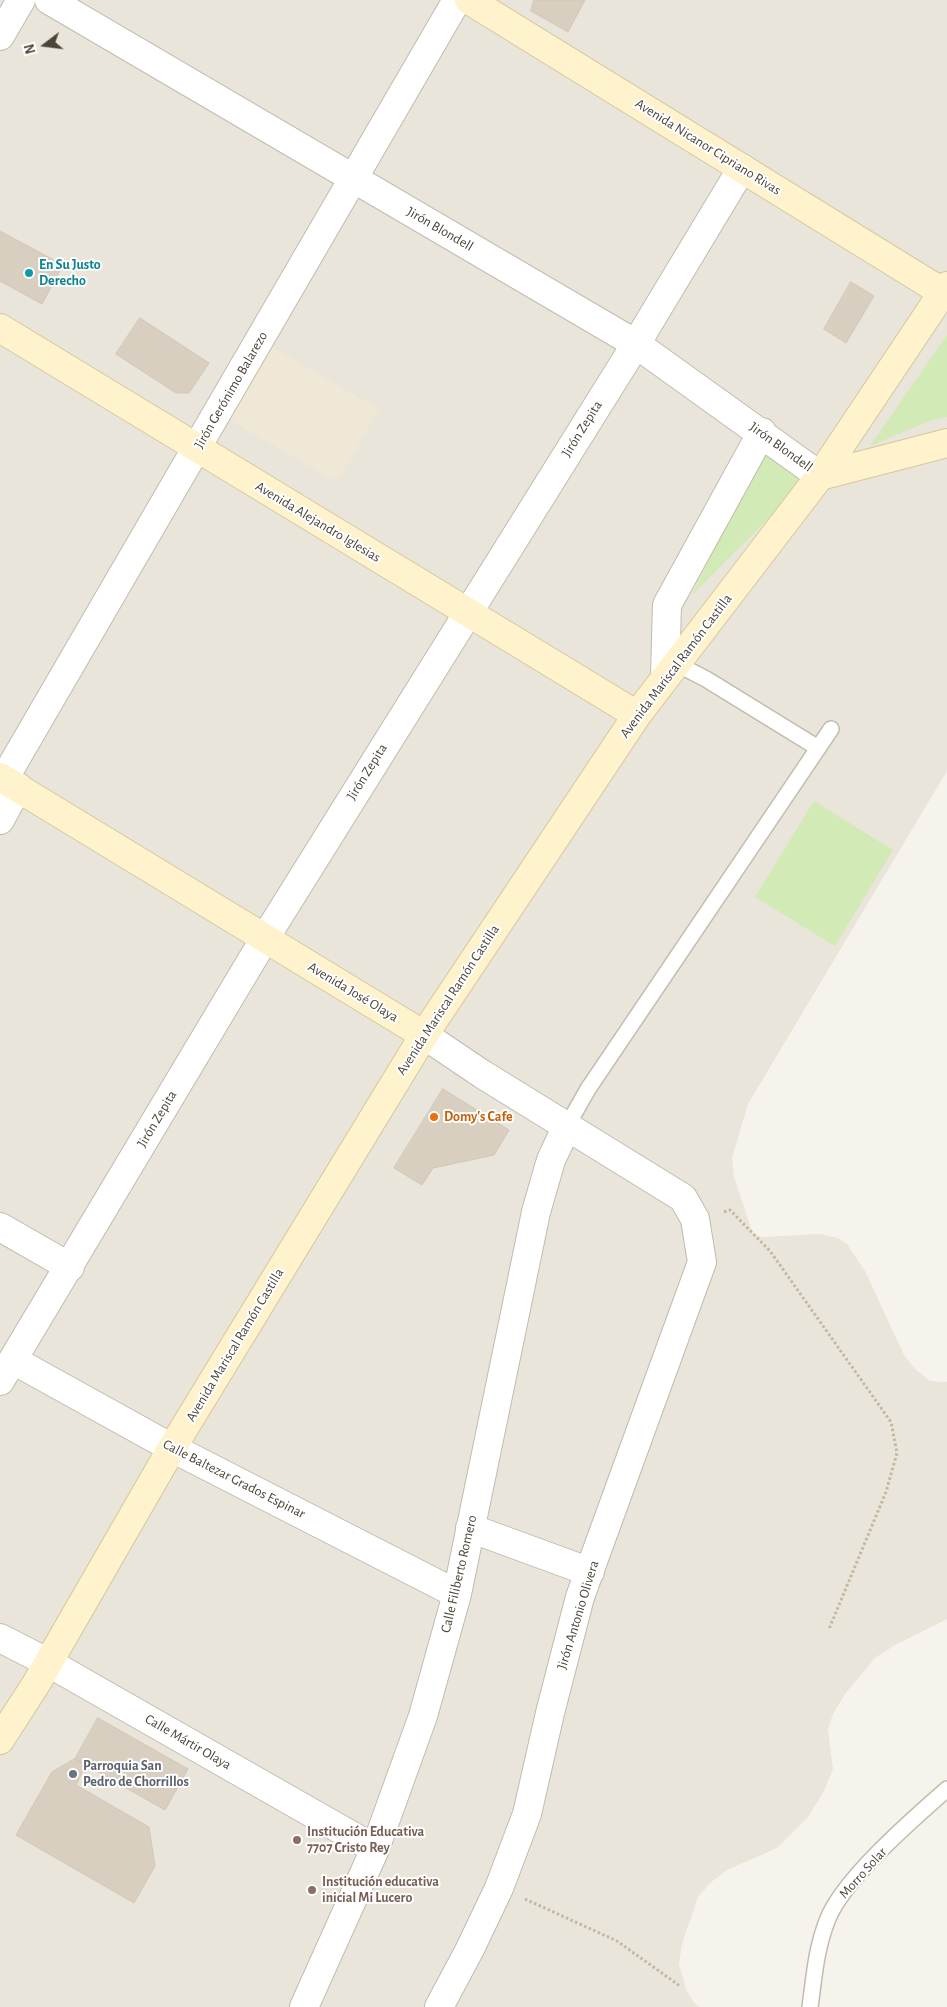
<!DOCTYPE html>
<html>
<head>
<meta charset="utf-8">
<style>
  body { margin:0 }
  #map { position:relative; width:947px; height:2007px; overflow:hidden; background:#f6f3ec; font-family:"Alegreya Sans",sans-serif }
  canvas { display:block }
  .north { position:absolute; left:20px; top:20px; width:50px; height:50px; -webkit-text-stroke:4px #fff; paint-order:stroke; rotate:255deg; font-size:14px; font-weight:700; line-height:20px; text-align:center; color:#4b4439 }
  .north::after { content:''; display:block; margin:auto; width:18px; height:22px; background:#4b4439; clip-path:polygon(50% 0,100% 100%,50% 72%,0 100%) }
</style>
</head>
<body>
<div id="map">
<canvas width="947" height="2007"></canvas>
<div class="north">N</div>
</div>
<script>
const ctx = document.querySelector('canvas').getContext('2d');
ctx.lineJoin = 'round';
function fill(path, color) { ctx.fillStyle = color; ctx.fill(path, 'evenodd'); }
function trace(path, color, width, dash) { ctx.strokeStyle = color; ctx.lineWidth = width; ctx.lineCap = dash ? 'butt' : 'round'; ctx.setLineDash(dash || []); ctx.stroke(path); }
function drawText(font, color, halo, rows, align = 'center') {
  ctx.font = font + ' "Alegreya Sans",sans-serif'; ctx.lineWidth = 4; ctx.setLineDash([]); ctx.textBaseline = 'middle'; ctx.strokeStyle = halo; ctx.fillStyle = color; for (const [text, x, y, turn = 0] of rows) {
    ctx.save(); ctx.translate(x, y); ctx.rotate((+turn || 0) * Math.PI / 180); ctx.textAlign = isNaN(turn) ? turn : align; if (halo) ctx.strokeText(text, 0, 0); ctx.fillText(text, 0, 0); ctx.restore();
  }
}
const residential = new Path2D(`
  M0,0H947V771L748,1104L732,1158L734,1177L753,1234L763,1237L820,1234L838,1238L847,1244L865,1271L904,1355L916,1370L930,1381L947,1382V1619L895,1645L875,1658L845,1694L833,1714L828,1729L833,1769L824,1791L808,1817L777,1848L727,1870L710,1883L698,1897L682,1944L679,1964L686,1989L694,2003L700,2007H0Z`);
const education = new Path2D(`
  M270,346L379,409L337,482L228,419Z`);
const green = new Path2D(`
  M947,335V417L932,420L870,446Z
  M761,452L777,454L806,481L692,595Z
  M814,801L893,850L835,946L755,897Z`);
const building = new Path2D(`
  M534,0H585L568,32L531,11Z
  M0,231L63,265L42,304L0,281Z
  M851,282L874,296L846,343L824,329Z
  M140,318L209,363L189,393H176L116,354Z
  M443,1089L509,1130L494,1155L433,1168L422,1185L394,1168Z
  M98,1718L188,1769L165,1810L75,1759Z
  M75,1759L86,1765L76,1785L149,1827L155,1866L134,1903L16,1835L52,1772Z`);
const path = new Path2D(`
  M724,1212L730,1210L770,1251L891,1422L897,1453L886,1492L829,1629
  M525,1899L617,1941L680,1986`);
const lane = new Path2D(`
  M675,663L706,679L818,748
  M567,1126L588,1089L831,729
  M810,2007C814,1978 816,1949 827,1921C842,1880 913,1819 947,1789`);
const street = new Path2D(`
  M49,0L636,344L820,476
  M0,36L21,0
  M665,676L667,605L762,432
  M4,779L457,0
  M0,820L18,787
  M424,1035L482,1074L683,1198L695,1219L702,1262L580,1597L550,1713L527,1814L499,1888L470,1949L439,2007
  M0,1227L70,1267
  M13,1360L172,1448L457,1594
  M0,1381L265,938L636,344L742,168
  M470,1528L590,1572
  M0,1638L49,1663L375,1849
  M304,2007L375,1849L423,1716L457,1594L536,1212L551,1160L567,1126`);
const secondary = new Path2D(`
  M469,0L947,295
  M0,328L637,715
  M820,476L947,443
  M0,777L424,1035
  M0,1740L36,1684L172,1448L424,1035L637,715L820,476L947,286`);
const markers = [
  [29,273,5,"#0f9aa8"],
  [434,1117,5,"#e8710a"],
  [73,1774,5,"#6b7280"],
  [297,1840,5,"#8d6e63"],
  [312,1890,5,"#8d6e63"]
];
const streetNames = [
  ["Avenida Nicanor Cipriano Rivas",708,147,32],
  ["Jirón Blondell",440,229,30],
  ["Jirón Gerónimo Balarezo",231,390,-60],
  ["Jirón Zepita",582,429,-58],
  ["Jirón Blondell",781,447,36],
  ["Avenida Alejandro Iglesias",318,522,31],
  ["Avenida Mariscal Ramón Castilla",676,666,-53],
  ["Jirón Zepita",367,772,-58],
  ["Avenida José Olaya",353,992,31],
  ["Avenida Mariscal Ramón Castilla",448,1000,-57],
  ["Jirón Zepita",157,1119,-59],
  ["Avenida Mariscal Ramón Castilla",235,1345,-59],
  ["Calle Baltezar Grados Espinar",234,1479,27],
  ["Calle Filiberto Romero",459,1574,-77],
  ["Jirón Antonio Olivera",578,1615,-73],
  ["Calle Mártir Olaya",188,1742,30],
  ["Morro Solar",863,1873,-48]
];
const cultureNames = [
  ["En Su Justo",39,265],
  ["Derecho",39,281]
];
const foodNames = [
  ["Domy's Cafe",444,1117]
];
const worshipNames = [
  ["Parroquia San",83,1766],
  ["Pedro de Chorrillos",83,1782]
];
const educationNames = [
  ["Institución Educativa",307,1832],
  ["7707 Cristo Rey",307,1848],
  ["Institución educativa",322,1882],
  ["inicial Mi Lucero",322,1898]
];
fill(residential, '#eae5da');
fill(education, '#efe8d6');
fill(green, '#d2eab5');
fill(building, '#d8cfc1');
trace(building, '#d3c7b4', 1);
trace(lane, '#c2bbae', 18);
trace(street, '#c2bbae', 30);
trace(secondary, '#d6c79b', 30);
trace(path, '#c4b79f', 3, [2.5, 2.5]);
trace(lane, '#fff', 15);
trace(street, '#fff', 28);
trace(secondary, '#fff3cd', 28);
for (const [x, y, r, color] of markers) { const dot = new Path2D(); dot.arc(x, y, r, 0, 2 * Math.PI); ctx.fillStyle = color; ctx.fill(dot); trace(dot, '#fff', 2); }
drawText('14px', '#4b4439', '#fff', streetNames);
drawText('bold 14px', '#0d838f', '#fff', cultureNames, 'left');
drawText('bold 14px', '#c56008', '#fff', foodNames, 'left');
drawText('bold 14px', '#5b616d', '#fff', worshipNames, 'left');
drawText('bold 14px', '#785e54', '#fff', educationNames, 'left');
</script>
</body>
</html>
